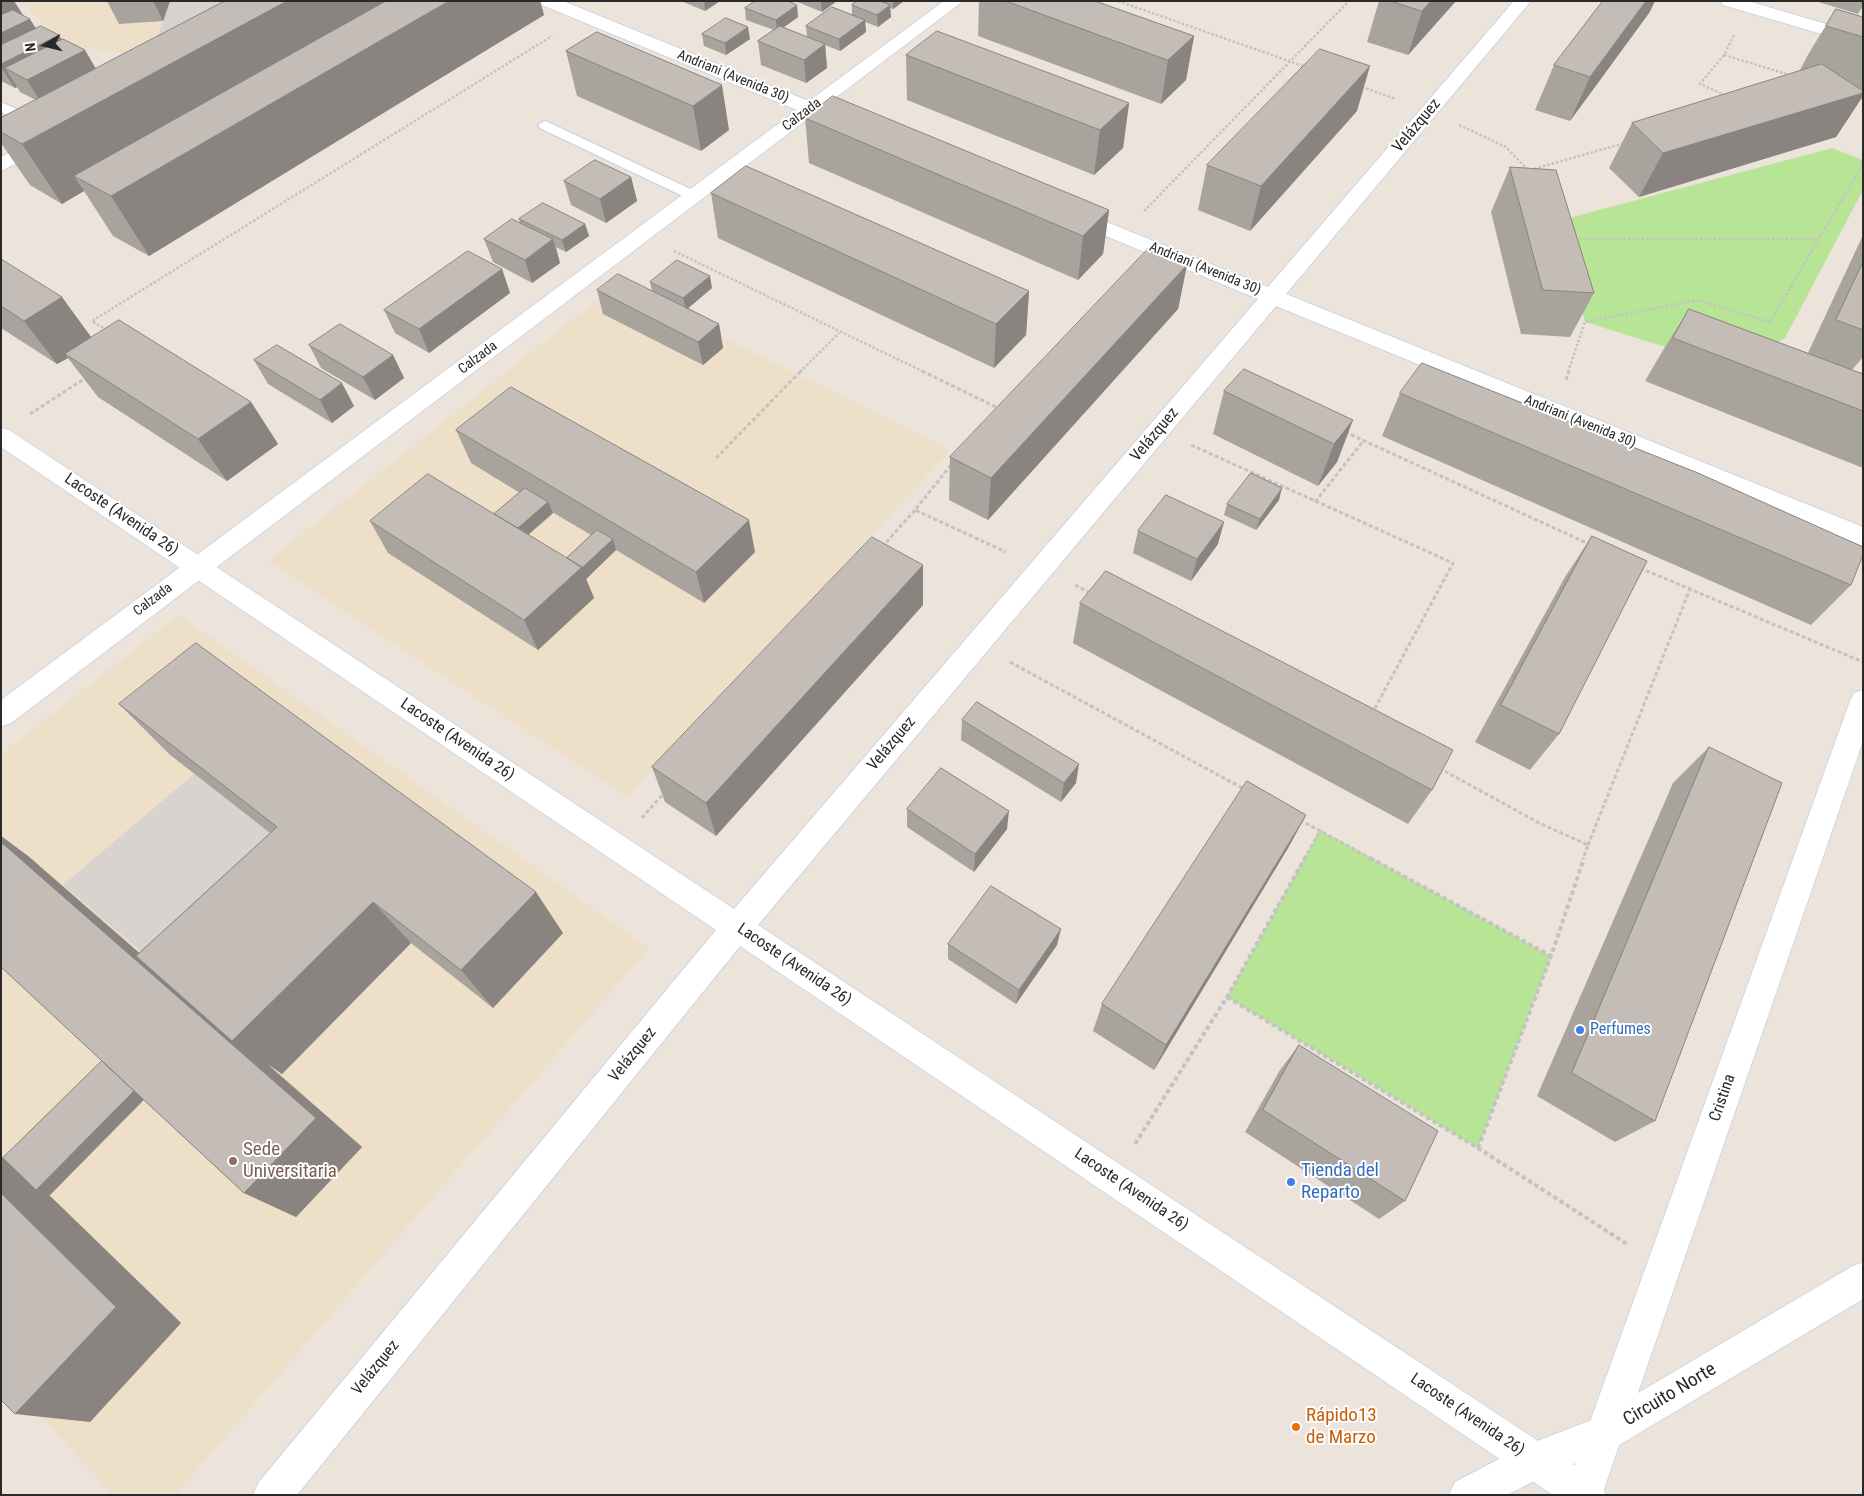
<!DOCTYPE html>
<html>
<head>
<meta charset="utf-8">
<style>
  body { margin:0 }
  #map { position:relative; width:1864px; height:1496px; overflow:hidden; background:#ece3db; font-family:"Roboto Condensed",sans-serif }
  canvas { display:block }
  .frame { position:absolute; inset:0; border:2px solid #292929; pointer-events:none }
  .north { position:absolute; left:20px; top:20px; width:50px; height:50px; -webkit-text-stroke:4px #fff; paint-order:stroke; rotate:262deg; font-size:14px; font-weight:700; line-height:20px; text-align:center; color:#292929 }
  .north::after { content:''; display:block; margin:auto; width:18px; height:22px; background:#292929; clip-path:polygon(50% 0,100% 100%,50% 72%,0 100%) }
</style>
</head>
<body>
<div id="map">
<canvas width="1864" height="1496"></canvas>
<div class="frame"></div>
<div class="north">N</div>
</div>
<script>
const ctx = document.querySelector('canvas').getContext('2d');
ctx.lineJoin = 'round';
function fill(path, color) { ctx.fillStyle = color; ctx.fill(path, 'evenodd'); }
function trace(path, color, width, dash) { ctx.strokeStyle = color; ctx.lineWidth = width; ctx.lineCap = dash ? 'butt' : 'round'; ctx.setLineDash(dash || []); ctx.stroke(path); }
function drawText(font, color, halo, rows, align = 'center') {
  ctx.font = font + ' "Roboto Condensed",sans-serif'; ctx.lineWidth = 4; ctx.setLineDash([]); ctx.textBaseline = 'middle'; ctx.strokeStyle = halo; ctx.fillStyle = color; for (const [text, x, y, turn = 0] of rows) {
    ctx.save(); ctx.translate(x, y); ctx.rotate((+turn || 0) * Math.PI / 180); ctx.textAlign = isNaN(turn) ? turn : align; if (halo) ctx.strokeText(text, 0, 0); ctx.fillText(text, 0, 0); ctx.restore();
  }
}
const education = new Path2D(`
  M21,1H265L158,59L62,44Z
  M616,285L951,450L627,797L268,561Z
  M179,615L649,948L175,1495H113L1,1374V754Z`);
const green = new Path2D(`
  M1832,148L1863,160V190L1785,338L1733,368L1585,322L1562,239L1554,222Z
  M1320,830L1551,956L1478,1148L1227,997Z`);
const plaza = new Path2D(`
  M170,1H265L157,38Z
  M194,774L320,872L191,994L63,885Z`);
const pathFar2 = new Path2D(`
  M1118,1L1306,67
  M1734,35L1724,55L1790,75
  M1724,55L1700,84L1727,96
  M1362,87L1396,99
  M1459,125L1506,147L1528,170
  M1530,170L1625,143
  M1144,211L1349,1
  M1574,239H1819
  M674,251L924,372
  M107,330L92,321L552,36
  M800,372L839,333
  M1568,372L1585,322L1697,300L1770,322L1863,164`);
const pathFar1 = new Path2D(`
  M922,371L998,408
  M1566,380L1569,371
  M30,414L87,377
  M1345,432L1589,544
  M1191,445L1453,563L1373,712
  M716,458L801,371
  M951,465L915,510L1006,552
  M1315,502L1364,440
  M882,547L915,510
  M1640,568L1863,662
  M1075,585L1092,594
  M1010,662L1244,789
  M1439,768L1539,823L1588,845L1583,859
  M642,818L664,793
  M1300,820L1372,859
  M1588,845L1690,589
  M1304,859L1320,831`);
const path = new Path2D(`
  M1370,858L1551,956
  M1227,997L1478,1148L1627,1244
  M1135,1144L1227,997L1305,858
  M1478,1148L1551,956L1584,858`);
const service = new Path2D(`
  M1,102L42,121L44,124L37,128L32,127L1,112Z
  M545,121L699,193L702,196L694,201L689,199L540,128L538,125Z`);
const minor = new Path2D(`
  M540,1H563L845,116L847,120L845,124H831L542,5Z
  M1514,1H1531L1286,294L1863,527V546L1276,306L758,925L1600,1482L1606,1495H1553L740,946L297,1495H253L259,1482L716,930L1,447V428L9,430L734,909L1258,299L1065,219L1062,215L1065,211L1072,209L1079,211L1268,287Z
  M1721,1H1748L1863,35V46L1723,5Z
  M45,135L52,137L54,141L52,145L1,171V157Z
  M1863,690V741L1624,1433L1618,1446L1605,1452L1592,1446L1586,1433L1850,701L1854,693Z`);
const tertiary = new Path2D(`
  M944,1H963L11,723L1,726V700Z`);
const secondary = new Path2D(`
  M1863,1262V1299L1619,1445L1602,1495H1564L1576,1463L1546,1475L1507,1495H1449L1455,1482L1522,1447L1594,1419L1851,1267Z`);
const wall = new Path2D(`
  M1,1H14L23,15L36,28L61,39L96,69L225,1H540L544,15L149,256L113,236L84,191L62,204L30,185L1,143V118L36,100L20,92L17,87L15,88L1,81Z
  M107,1H170L163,21L119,24Z
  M681,1H720L705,11Z
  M795,1H837L822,12Z
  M857,1H904L893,9L890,8L891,17L878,27L865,22L866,32L840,51L825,45L827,68L806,83L761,65L758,41L774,30L746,20L745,8L798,17L783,28L807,37L806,26L852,15V5Z
  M979,1H1095L1194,36L1186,80L1161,104L978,36Z
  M1379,1H1456L1408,55L1367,42Z
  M1603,1H1655L1649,13L1570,121L1535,110L1554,65Z
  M1815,1H1863V6L1858,14Z
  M1836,9L1863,17V90L1859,88L1863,91V96L1836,137L1639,197L1609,168L1632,123L1801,71L1800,70L1809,53Z
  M597,32L729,130L701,151L577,96L566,51Z
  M702,34L750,39L726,55L704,46Z
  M906,55L1129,103L1123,148L1094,175L907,100Z
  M1357,111L1250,231L1198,210L1207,165Z
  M805,118L1109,210L1103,254L1078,280L809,163Z
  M1510,167L1594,293L1570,337L1521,334L1491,212Z
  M631,177L637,201L606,223L571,205L564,181Z
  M711,193L1029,291L1026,335L994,368L718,238Z
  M519,219L585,224L589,236L566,252L556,247L560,263L532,283L493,262L484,239L520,223Z
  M1863,235V357L1852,370L1863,374V468L1645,381L1662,352L1689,309L1808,353Z
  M1,259L91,338L251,402L278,444L227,481L98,397L68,358L57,364L1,328Z
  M1187,265L1178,309L988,520L949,500L950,457Z
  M502,269L510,293L429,353L395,333L384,310Z
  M650,282L712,288L688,308L719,324L723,348L703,365L603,314L597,290L652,291Z
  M309,345L393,355L404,378L375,400L321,368Z
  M254,360L354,406L332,423L268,384Z
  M1224,391L1353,420L1337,462L1318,486L1213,434Z
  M1400,393L1851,585L1811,625L1382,436Z
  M456,430L755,552L704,603L616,550L586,579L594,598L538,650L388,553L370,521L494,514L520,493L471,463ZM552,512L591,535L567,558L528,535L553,513Z
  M1279,500L1256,530L1224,515L1227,504Z
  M1138,531L1218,544L1191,581L1133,553Z
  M1592,536L1559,734L1530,770L1475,742L1565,577Z
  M1080,603L1432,790L1408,824L1073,643Z
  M923,605L716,836L665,802L652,767Z
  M119,704L563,933L493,1008L411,943L282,1074L266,1063L362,1147L296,1217L244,1193L144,1100L50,1195H49L181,1323L90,1422L1,1400V1157L3,1158L102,1061L1,967V836L28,856L139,953L270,833L169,754Z
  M962,720L1076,783L1061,802L961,740Z
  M1709,747L1655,1121L1615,1142L1537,1096L1673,783Z
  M907,809L1007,829L974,872L907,827Z
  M1306,815L1288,848L1154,1070L1093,1031L1102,1004Z
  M948,944L1057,945L1016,1004L948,959Z
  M1299,1045L1405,1201L1379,1219L1245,1132L1280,1070Z`);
const shadedWall = new Path2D(`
  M1,1H14L26,20L1,32Z
  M153,1H170L163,21Z
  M287,1H418L74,176L84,191L62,204L22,144Z
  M449,1H540L544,15L149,256L111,196Z
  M704,1H720L705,11Z
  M821,1H837L822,12Z
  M893,1H904L893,9Z
  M1431,1H1456L1408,55L1422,11Z
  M1646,1H1655L1649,13L1570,121L1590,77Z
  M797,5L798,17L777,32L776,20Z
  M890,5L891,17L878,27L877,15Z
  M30,19L44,42L59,35L72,57L85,50L99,74L42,104L27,80L5,68L17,87L15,88L1,67V33Z
  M865,20L866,32L840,51L839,39Z
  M748,27L750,39L726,55L725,43Z
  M1194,36L1186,80L1161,104L1168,60Z
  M825,44L827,68L806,83L804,60Z
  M1370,66L1357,111L1250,231L1261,186Z
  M722,85L729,130L701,151L693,106Z
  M1863,93V96L1836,137L1639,197L1663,153Z
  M1129,103L1123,148L1094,175L1100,130Z
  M631,177L637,201L606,223L600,199Z
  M1109,210L1103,254L1078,280L1083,236Z
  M585,224L589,236L566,252L562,240Z
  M553,239L560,263L532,283L525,260Z
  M1187,265L1178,309L988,520L991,478Z
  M502,269L510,293L429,353L419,329Z
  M710,276L712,288L686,310L683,298Z
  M1029,291L1026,335L994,368L996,324Z
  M62,297L94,341L65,354L68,358L57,364L24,321Z
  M719,324L723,348L703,365L698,342Z
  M393,355L404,378L375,400L363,377Z
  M342,383L354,406L332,423L320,400Z
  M251,402L278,444L227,481L198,439Z
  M1353,420L1337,462L1318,486L1334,444Z
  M1282,488L1279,500L1256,530L1260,519Z
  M548,502L553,513L513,548L508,537Z
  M749,520L755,552L704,603L696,572Z
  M1224,522L1218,544L1191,581L1197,559Z
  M613,539L616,550L586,579L594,598L538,650L524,620Z
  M923,565V605L716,836L706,803Z
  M1079,764L1076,783L1061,802L1064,783Z
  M1009,811L1007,829L974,872L975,854Z
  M1306,815L1288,848L1154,1070L1166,1045Z
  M1,836L28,856L236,1037L373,902L411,943L282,1074L266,1063L362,1147L296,1217L244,1193L1,842Z
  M536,892L563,933L493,1008L461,970Z
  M1061,929L1057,945L1016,1004L1019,990Z
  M144,1081L155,1088L50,1195H49L181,1323L90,1422L15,1414L1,1193V1157L17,1163Z`);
const building = new Path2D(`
  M225,1H287L22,144L1,132V118Z
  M386,1H449L111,196L74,176Z
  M755,1H788L797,5L776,20L745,8Z
  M857,1H880L890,5L877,15L852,5Z
  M1006,1H1095L1194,36L1168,60Z
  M1391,1H1431L1422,11Z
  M1603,1H1646L1590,77L1554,65Z
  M832,7L865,20L839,39L806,26Z
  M1836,9L1863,17V37L1826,26Z
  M13,10L30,19L1,33V15Z
  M726,18L748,27L725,43L702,34Z
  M41,26L59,35L1,64V45Z
  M780,26L825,44L804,60L758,41Z
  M937,31L1129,103L1100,130L906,55Z
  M597,32L722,85L693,106L566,51Z
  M63,39L85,50L27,80L5,68Z
  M1320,49L1370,66L1261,186L1207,165Z
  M1822,64L1863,91V93L1663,153L1632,123Z
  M833,96L1109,210L1083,236L805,118Z
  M595,160L631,177L600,199L564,181Z
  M746,166L1029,291L996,324L711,193Z
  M1510,167L1556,170L1594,293L1543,290Z
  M543,203L585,224L562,240L519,219Z
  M512,219L553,239L525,260L484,239Z
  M1148,249L1187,265L991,478L950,457Z
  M468,251L502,269L419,329L384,310Z
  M1,259L62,297L24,321L1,306Z
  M677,260L710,276L683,298L650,282Z
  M1863,262V330L1836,320Z
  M618,274L719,324L698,342L597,290Z
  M1689,309L1863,374V411L1673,338Z
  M119,320L251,402L198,439L65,354Z
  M340,324L393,355L363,377L309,345Z
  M277,345L342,383L320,400L254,360Z
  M1422,363L1698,473L1863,547V555L1851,585L1400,393Z
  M1244,369L1353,420L1334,444L1224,391Z
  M511,387L749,520L696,572L456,430Z
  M1251,473L1282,488L1260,519L1227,504Z
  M428,474L582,567L524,620L370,521Z
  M525,488L548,502L518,528L494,514Z
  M1166,495L1224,522L1197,559L1138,531Z
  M597,530L613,539L582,568L567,558Z
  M1592,536L1647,561L1559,734L1501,705Z
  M872,537L923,565L706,803L652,767Z
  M1106,571L1453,750L1432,790L1080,603Z
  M196,643L536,892L461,970L373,902L232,1041L136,956L277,827L119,704Z
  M977,702L1079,764L1064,783L962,720Z
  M1709,747L1782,783L1655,1121L1572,1073Z
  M941,768L1009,811L975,854L907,809Z
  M1247,781L1306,815L1166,1045L1102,1004Z
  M1,842L316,1118L244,1193L1,967Z
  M991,886L1061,929L1019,990L948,944Z
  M1299,1045L1438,1131L1405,1201L1263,1110Z
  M102,1061L134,1091L36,1190L3,1158Z
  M1,1193L116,1307L15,1414L1,1400Z`);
const markers = [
  [1580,1030,5,"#3f7fe0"],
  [233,1161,5,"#8d6e63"],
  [1291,1182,5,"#3f7fe0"],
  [1296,1427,5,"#e8710a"]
];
const farStreetnames = [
  ["Andriani (Avenida 30)",733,77,22],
  ["Calzada",802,115,-37],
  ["Andriani (Avenida 30)",1205,269,22],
  ["Calzada",478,358,-37],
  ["Andriani (Avenida 30)",1580,422,22],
  ["Calzada",153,600,-37]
];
const streetNames = [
  ["Velázquez",1417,126,-50],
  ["Velázquez",1155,435,-50],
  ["Lacoste (Avenida 26)",121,515,34],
  ["Lacoste (Avenida 26)",457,740,34],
  ["Velázquez",892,744,-50],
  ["Lacoste (Avenida 26)",794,965,34],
  ["Velázquez",633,1055,-51],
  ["Cristina",1723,1098,-71],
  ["Lacoste (Avenida 26)",1131,1190,34],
  ["Velázquez",376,1368,-51],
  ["Lacoste (Avenida 26)",1467,1415,34]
];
const shopNames = [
  ["Perfumes",1590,1030]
];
const nearEducationnames = [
  ["Sede",243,1150],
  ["Universitaria",243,1172]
];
const nearShopnames = [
  ["Tienda del",1301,1171],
  ["Reparto",1301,1193]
];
const nearStreetnames = [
  ["Circuito Norte",1670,1395,-31]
];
const nearFoodnames = [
  ["Rápido13",1306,1416],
  ["de Marzo",1306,1438]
];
fill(education, '#eedfc9');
fill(green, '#b8e595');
fill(plaza, '#d8d3ce');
trace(service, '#d0d5e3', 3);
trace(minor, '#d0d5e3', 2);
trace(tertiary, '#d0d5e3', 2);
trace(secondary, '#d0d5e3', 2);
trace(pathFar2, '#c3c3c3', 2.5, [2.5, 2]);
trace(pathFar1, '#c3c3c3', 3, [4, 2.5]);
trace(path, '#c3c3c3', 4, [4.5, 3]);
fill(service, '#fff');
fill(minor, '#fff');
fill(tertiary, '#fff');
fill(secondary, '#fff');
fill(wall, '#a9a39d');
fill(shadedWall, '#898480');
fill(building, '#c4bdb7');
trace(building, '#898480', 1);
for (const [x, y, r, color] of markers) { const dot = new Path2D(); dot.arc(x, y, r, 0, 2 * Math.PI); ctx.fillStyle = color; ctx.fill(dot); trace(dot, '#fff', 2); }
drawText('14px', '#292929', '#fff', farStreetnames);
drawText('16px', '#292929', '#fff', streetNames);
drawText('16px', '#366cbe', '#fff', shopNames, 'left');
drawText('19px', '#785e54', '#fff', nearEducationnames, 'left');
drawText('19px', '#366cbe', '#fff', nearShopnames, 'left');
drawText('19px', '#292929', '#fff', nearStreetnames);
drawText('19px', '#c56008', '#fff', nearFoodnames, 'left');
</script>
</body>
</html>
